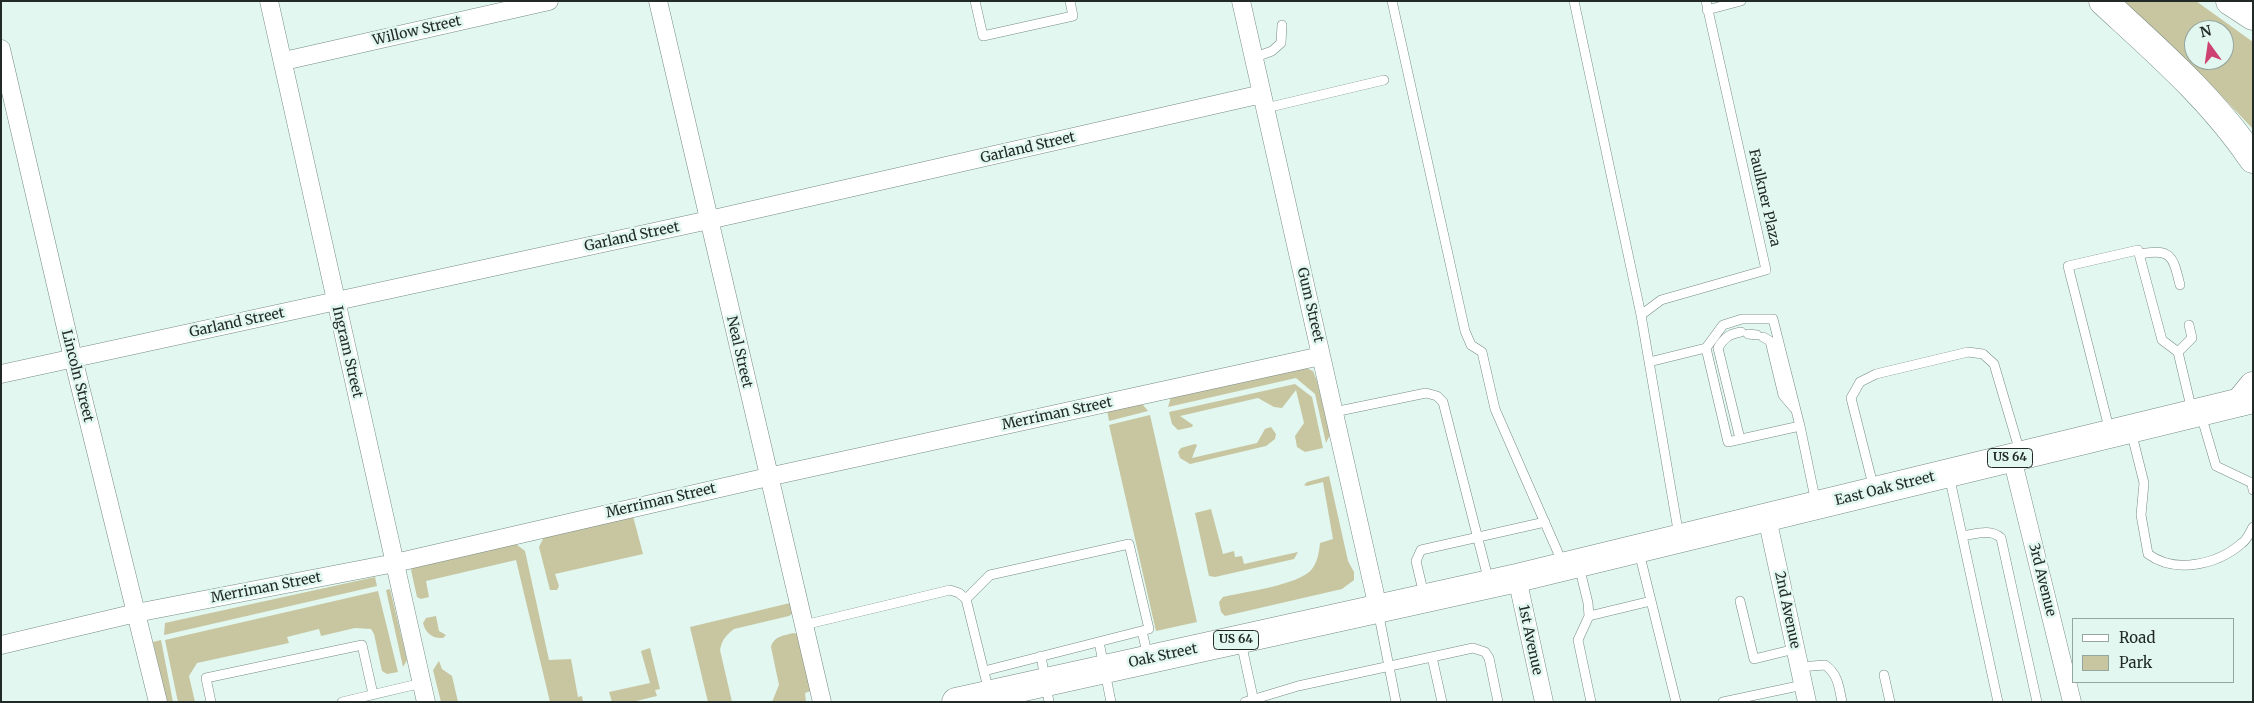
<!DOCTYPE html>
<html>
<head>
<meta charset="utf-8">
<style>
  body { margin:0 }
  #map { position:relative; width:2254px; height:703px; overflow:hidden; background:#e1f7ef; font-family:Merriweather,serif }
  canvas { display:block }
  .frame { position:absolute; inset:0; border:2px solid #222a28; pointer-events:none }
  .legend { position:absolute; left:2072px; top:618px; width:162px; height:65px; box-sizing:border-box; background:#e1f7ef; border:1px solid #95a59f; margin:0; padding:6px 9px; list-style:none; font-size:15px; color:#222a28 }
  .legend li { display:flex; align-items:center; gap:10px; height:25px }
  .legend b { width:25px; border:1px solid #95a59f }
  .north { position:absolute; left:2184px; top:20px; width:50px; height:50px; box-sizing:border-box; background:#e1f7ef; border:1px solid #95a59f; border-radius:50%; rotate:346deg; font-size:14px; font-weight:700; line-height:20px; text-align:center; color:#222a28 }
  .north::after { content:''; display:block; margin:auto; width:18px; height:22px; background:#cd4173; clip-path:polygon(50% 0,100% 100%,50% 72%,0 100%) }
</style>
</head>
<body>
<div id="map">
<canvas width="2254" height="703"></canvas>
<div class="frame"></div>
<ul class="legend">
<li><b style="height:6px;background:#fff"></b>Road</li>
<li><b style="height:14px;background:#c8c6a1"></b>Park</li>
</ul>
<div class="north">N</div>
</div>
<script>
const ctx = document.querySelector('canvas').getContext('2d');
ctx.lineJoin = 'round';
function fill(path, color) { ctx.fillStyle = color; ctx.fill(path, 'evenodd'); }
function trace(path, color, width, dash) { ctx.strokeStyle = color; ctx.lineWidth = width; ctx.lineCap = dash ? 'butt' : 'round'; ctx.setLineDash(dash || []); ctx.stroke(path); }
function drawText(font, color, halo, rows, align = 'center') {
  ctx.font = font + ' Merriweather,serif'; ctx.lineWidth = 5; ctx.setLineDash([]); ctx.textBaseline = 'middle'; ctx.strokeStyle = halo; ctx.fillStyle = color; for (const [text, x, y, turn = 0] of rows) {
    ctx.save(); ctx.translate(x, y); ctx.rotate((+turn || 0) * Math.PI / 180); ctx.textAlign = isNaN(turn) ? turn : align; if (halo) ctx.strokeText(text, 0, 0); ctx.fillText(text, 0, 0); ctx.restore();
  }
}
const green = new Path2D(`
  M2117,1H2196L2253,42V129C2210,83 2167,40 2117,1ZM2194,30H2224V60H2194Z
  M1306,368L1313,371L1317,381L1330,435L1326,443L1315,394L1296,378L1168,407L1171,397Z
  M1295,384L1312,397L1323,448L1305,452L1297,447L1295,436L1304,423L1296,390L1282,408L1274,407L1258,398L1180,416L1193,425L1192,427L1178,430L1172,424L1169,412Z
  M1135,403L1143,405L1148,411L1109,421L1107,410Z
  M1150,415L1197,622L1156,631L1109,425Z
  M1271,427L1276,434L1275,439L1266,446L1190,464L1180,458L1178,452L1181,448L1195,444L1197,445L1192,458L1257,443L1265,429Z
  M1329,476L1348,561L1354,572V580L1342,589L1225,616L1221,612L1219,602L1223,597C1243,592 1300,585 1312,569C1318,561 1319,552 1320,543L1333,539L1323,482L1307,486L1304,485L1307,482Z
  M1211,509L1223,554L1234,551L1235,557L1242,556L1244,564L1298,552L1294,559L1215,577L1209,576L1195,513Z
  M633,516L643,554L555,574L559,586L557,590H550L539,547L544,537Z
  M516,544L525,551L549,660L571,659L578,697L582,696L583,702H550L516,560L426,581L429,597L421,599L417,597L411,570L414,567Z
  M375,577L377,586L164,635L165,623Z
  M390,589L407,660L403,667L386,590Z
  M378,591L398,672L387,674L382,671L374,634L371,629L355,628L321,636L319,629L287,637L289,643L197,663L189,676L195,702H178L165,640Z
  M790,603L793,613L789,616L734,629C726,635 722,640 720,650L732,702H708L690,627Z
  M436,616L439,631L446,635L443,638C432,639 425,632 423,623L426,618Z
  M793,633L798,634L811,691L805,693L806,702H772L779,685L771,647C774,636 783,636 793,633Z
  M161,640L173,702H167L153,642Z
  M650,648L660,689L655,690L657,696L632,702H612L609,692L650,683L641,651Z
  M439,661L442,669L452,676L458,702H441L433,670Z`);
const service = new Path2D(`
  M975,1L983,36L1073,16L1070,1
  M1392,1L1465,331L1471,345L1482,352L1495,409L1563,564
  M1574,1L1641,315L1679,536
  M1707,10L1741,1
  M1253,58L1272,51L1281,43L1282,25
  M1266,108L1384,80
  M2140,254C2172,248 2173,257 2180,285
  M1641,315L1661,300L1766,270L1706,1
  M1748,334L1757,335
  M1763,337L1770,341L1783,395L1794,408
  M1706,348L1728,442L1800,426
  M2178,352L2192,338L2189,325
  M1649,362L1706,348L1723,325L1742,319H1773L1800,426L1816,503
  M1334,412L1426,393L1437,396L1443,402L1489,582
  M2201,415L2216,466L2252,483L2253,490
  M2131,431L2144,483L2141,515L2148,554C2175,574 2217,565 2242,543C2247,540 2250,532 2253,527
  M2110,432L2068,266L2138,250L2162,340L2178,352L2192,411
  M1740,439L1718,348C1724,338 1729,334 1741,332
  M1949,475L1998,702
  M1874,489L1851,398L1860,382L1876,374L1968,352L1983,354L1994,364L2020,452
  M1962,536C1975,534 1991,528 2001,538L2037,702
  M1639,552L1676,702
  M1579,566L1588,603L1589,616L1578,640L1591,702
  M1424,595L1416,561L1421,550L1545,522
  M966,599L990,575L1129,544L1149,629L984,671
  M1740,601L1754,659L1795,649
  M1378,611L1396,702
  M1589,616L1651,601
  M804,625L950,590L959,593L966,599L989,692
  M1142,631L1148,657
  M1099,642L1111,702
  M1241,642L1254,702
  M1041,656L1049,702
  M1432,657L1442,702
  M1799,667L1825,665C1838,674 1839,687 1842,702
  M1884,675L1890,702
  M211,702L206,678L362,645L373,694
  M342,702L422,683
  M1245,702L1298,686L1473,648L1485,652L1489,658L1498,702
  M1723,702L1803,685`);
const minor = new Path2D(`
  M269,1L426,702
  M658,1L822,702
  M1241,1L1378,608
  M1,49L73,358L158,702
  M284,61L549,1
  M1,374L709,220L1262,94
  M2012,458L2072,702
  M1767,518L1807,702
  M1517,578L1544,702
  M1,645L136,613L395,563L768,477L1321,356`);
const trunk = new Path2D(`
  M956,702L1517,578L2253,399`);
const motorway = new Path2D(`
  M2103,1C2156,50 2212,98 2253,159
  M2230,1L2253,16
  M2240,402L2253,386`);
const shields = [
  [2010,458,45],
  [1236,640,45]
];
const shieldNames = [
  ["US 64",2010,458],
  ["US 64",1236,640]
];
const streetNames = [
  ["Willow Street",417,31,-13],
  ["Garland Street",1028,148,-13],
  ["Faulkner Plaza",1764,198,77],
  ["Garland Street",632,237,-12],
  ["Gum Street",1310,305,77],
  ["Garland Street",237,323,-12],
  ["Ingram Street",347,352,77],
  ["Neal Street",739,352,77],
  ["Lincoln Street",77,376,76],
  ["Merriman Street",1057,414,-12],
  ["East Oak Street",1885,489,-14],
  ["Merriman Street",661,501,-13],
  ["3rd Avenue",2042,580,76],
  ["Merriman Street",266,588,-11],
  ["2nd Avenue",1787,610,78],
  ["1st Avenue",1530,640,78],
  ["Oak Street",1163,656,-12]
];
fill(green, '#c8c6a1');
trace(service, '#778b85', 10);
trace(minor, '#778b85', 19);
trace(trunk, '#778b85', 29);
trace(motorway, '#778b85', 29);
trace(service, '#fff', 9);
trace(minor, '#fff', 18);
trace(trunk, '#fff', 28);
trace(motorway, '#fff', 28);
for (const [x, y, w] of shields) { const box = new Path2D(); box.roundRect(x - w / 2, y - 9.5, w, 19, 4); ctx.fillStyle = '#e1f7ef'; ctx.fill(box); trace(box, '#222a28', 1); }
drawText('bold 12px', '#222a28', null, shieldNames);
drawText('14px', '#222a28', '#e1f7ef', streetNames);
</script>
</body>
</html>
